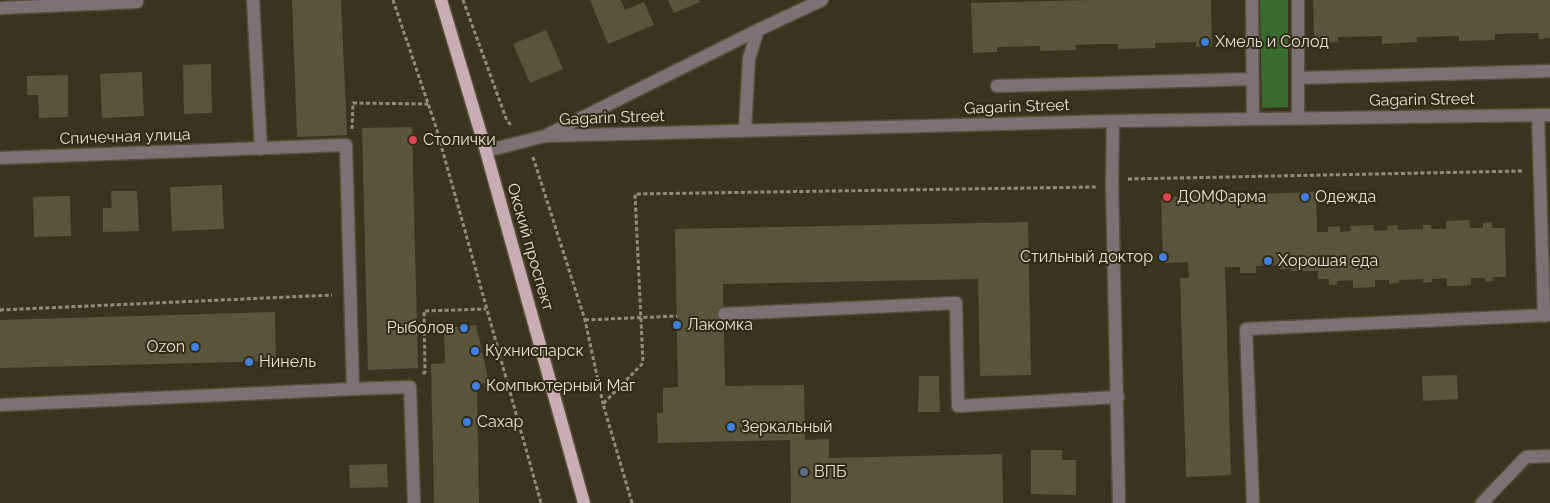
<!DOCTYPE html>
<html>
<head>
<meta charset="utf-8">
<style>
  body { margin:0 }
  canvas { display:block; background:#3a341e }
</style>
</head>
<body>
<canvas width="1550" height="503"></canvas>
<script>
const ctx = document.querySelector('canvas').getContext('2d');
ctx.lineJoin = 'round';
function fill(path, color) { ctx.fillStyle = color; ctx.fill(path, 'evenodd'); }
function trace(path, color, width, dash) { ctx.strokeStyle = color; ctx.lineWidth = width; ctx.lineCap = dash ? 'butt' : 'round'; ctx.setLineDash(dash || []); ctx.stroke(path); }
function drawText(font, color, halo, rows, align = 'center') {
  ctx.font = font + ' Raleway,sans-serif'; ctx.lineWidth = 4; ctx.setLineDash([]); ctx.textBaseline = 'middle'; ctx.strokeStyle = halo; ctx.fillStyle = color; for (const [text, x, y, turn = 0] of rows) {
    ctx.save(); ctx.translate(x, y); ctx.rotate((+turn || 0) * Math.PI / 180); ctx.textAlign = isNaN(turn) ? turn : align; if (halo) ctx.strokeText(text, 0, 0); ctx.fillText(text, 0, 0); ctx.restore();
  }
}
const green = new Path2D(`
  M1260,0H1288V107L1262,108Z`);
const building = new Path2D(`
  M292,0H341L347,135L297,137Z
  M590,0H621L625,10L644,2L654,25L608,44Z
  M668,0H699L700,2L674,13Z
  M1090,0H1211L1212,46L1196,47V42L1155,43V48L1118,49V44H1097L1075,45L1076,50L1040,51V46L997,47V52L973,53L971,3Z
  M1313,0H1550V38L1539,39L1538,33L1495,34V40L1459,41V36L1417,37V42L1382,44V36L1338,37V42L1314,43Z
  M546,30L563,69L530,83L513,44Z
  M211,64L212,113L184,114L183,65Z
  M142,72L144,116L102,118L100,74Z
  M68,75V117L39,118L38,95H27V76Z
  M412,127L418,368L368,370L362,128Z
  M222,185L224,229L172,231L170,187Z
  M111,191H137L139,231L103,232V208H112Z
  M1316,192L1317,232H1328V227L1340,226V232L1351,231L1350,226L1374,225V231L1388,230L1387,226L1397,225L1398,230L1423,229V225H1431V229H1446V221L1469,220L1470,228H1483V223L1492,222V228H1505L1506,277H1493V281L1485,282V278H1471V285L1459,286H1447V278L1432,279V282L1423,283V279L1399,280V283L1389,284V280H1375V287L1353,288V280L1337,281V285H1329V279H1318V271H1292L1291,269H1280V265L1256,266V273H1240V267H1225L1231,475L1186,477L1180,278H1189L1188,262L1163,263L1161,197Z
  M70,196L71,236L34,237L33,197Z
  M1028,222L1031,375L980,376L978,279L723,284L725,386L804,385L805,440L829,439V458L1002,454L1003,503H791L790,440L658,443L657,413H663V388L678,387L675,229Z
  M275,312L276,361L0,368V320Z
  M476,325L489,383L477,384L479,503H434L431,364L445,363L444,328Z
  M1457,375L1458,399L1423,401L1422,376Z
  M919,376H939L940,412H918Z
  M1031,450H1062V460H1076V495L1031,494Z
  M387,464L388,487L350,488L349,465Z`);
const path = new Path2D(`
  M393,0L436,127L541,503
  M463,0L507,121L512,126
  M352,129L353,103L428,104
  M533,157L585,320L603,404
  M1128,179L1522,171
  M0,310L332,295
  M585,320L677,316
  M423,374L425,372L424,311L486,309
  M632,503L603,404L643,363L635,194L1096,187`);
const minor = new Path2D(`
  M253,0L261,149
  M1252,0L1253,118
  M1298,0V117
  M0,8L137,2
  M1298,78L1550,71
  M997,86L1252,79
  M1538,115L1544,316
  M1113,121L1112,183L1119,503
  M745,130L749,58L758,30L822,0
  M549,134L758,30
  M486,151L545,136L1113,121L1550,115
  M0,158L346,145L353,389L410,387L414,503
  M724,314L956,303L958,406L1118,397
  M0,405L353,389
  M1253,503L1246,329L1550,315
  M1482,503L1526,457L1550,456`);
const major = new Path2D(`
  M441,0L486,151L584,503`);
const markers = [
  [1205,42,5,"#3f7fe0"],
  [413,140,5,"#e0444e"],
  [1167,197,5,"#e0444e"],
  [1305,197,5,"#3f7fe0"],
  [1163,257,5,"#3f7fe0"],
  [1268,261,5,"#3f7fe0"],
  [677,325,5,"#3f7fe0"],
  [464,328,5,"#3f7fe0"],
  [195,347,5,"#3f7fe0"],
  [475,351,5,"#3f7fe0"],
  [249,362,5,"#3f7fe0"],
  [476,386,5,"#3f7fe0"],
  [467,422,5,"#3f7fe0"],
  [731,427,5,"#3f7fe0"],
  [804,472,5,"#5c6f8a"]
];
const poiNames = [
  ["Хмель и Солод",1215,42],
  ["Столички",423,140],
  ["ДОМФарма",1177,197],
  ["Одежда",1315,197],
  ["Стильный доктор",1153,257,"right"],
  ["Хорошая еда",1278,261],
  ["Лакомка",687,325],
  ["Рыболов",454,328,"right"],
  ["Ozon",185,347,"right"],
  ["Кухниспарск",485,351],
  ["Нинель",259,362],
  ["Компьютерный Маг",486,386],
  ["Сахар",477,422],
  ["Зеркальный",741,427],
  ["ВПБ",814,472]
];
const streetNames = [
  ["Gagarin Street",1422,100,-1],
  ["Gagarin Street",1017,107,-2],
  ["Gagarin Street",612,118,-2],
  ["Спичечная улица",125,137,-2],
  ["Окский проспект",530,247,74]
];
fill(green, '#386c2e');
fill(building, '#5a543c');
trace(minor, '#56503b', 15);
trace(major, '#56503b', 15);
trace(path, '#928d7b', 3, [4, 2.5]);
trace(minor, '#7e7174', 12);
trace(major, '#c8adb3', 12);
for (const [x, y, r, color] of markers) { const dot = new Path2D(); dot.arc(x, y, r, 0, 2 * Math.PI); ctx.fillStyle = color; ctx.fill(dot); trace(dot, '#302a14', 2); }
drawText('16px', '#e6e2d4', '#302a14', poiNames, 'left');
drawText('16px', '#e6e2d4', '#302a14', streetNames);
</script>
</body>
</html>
